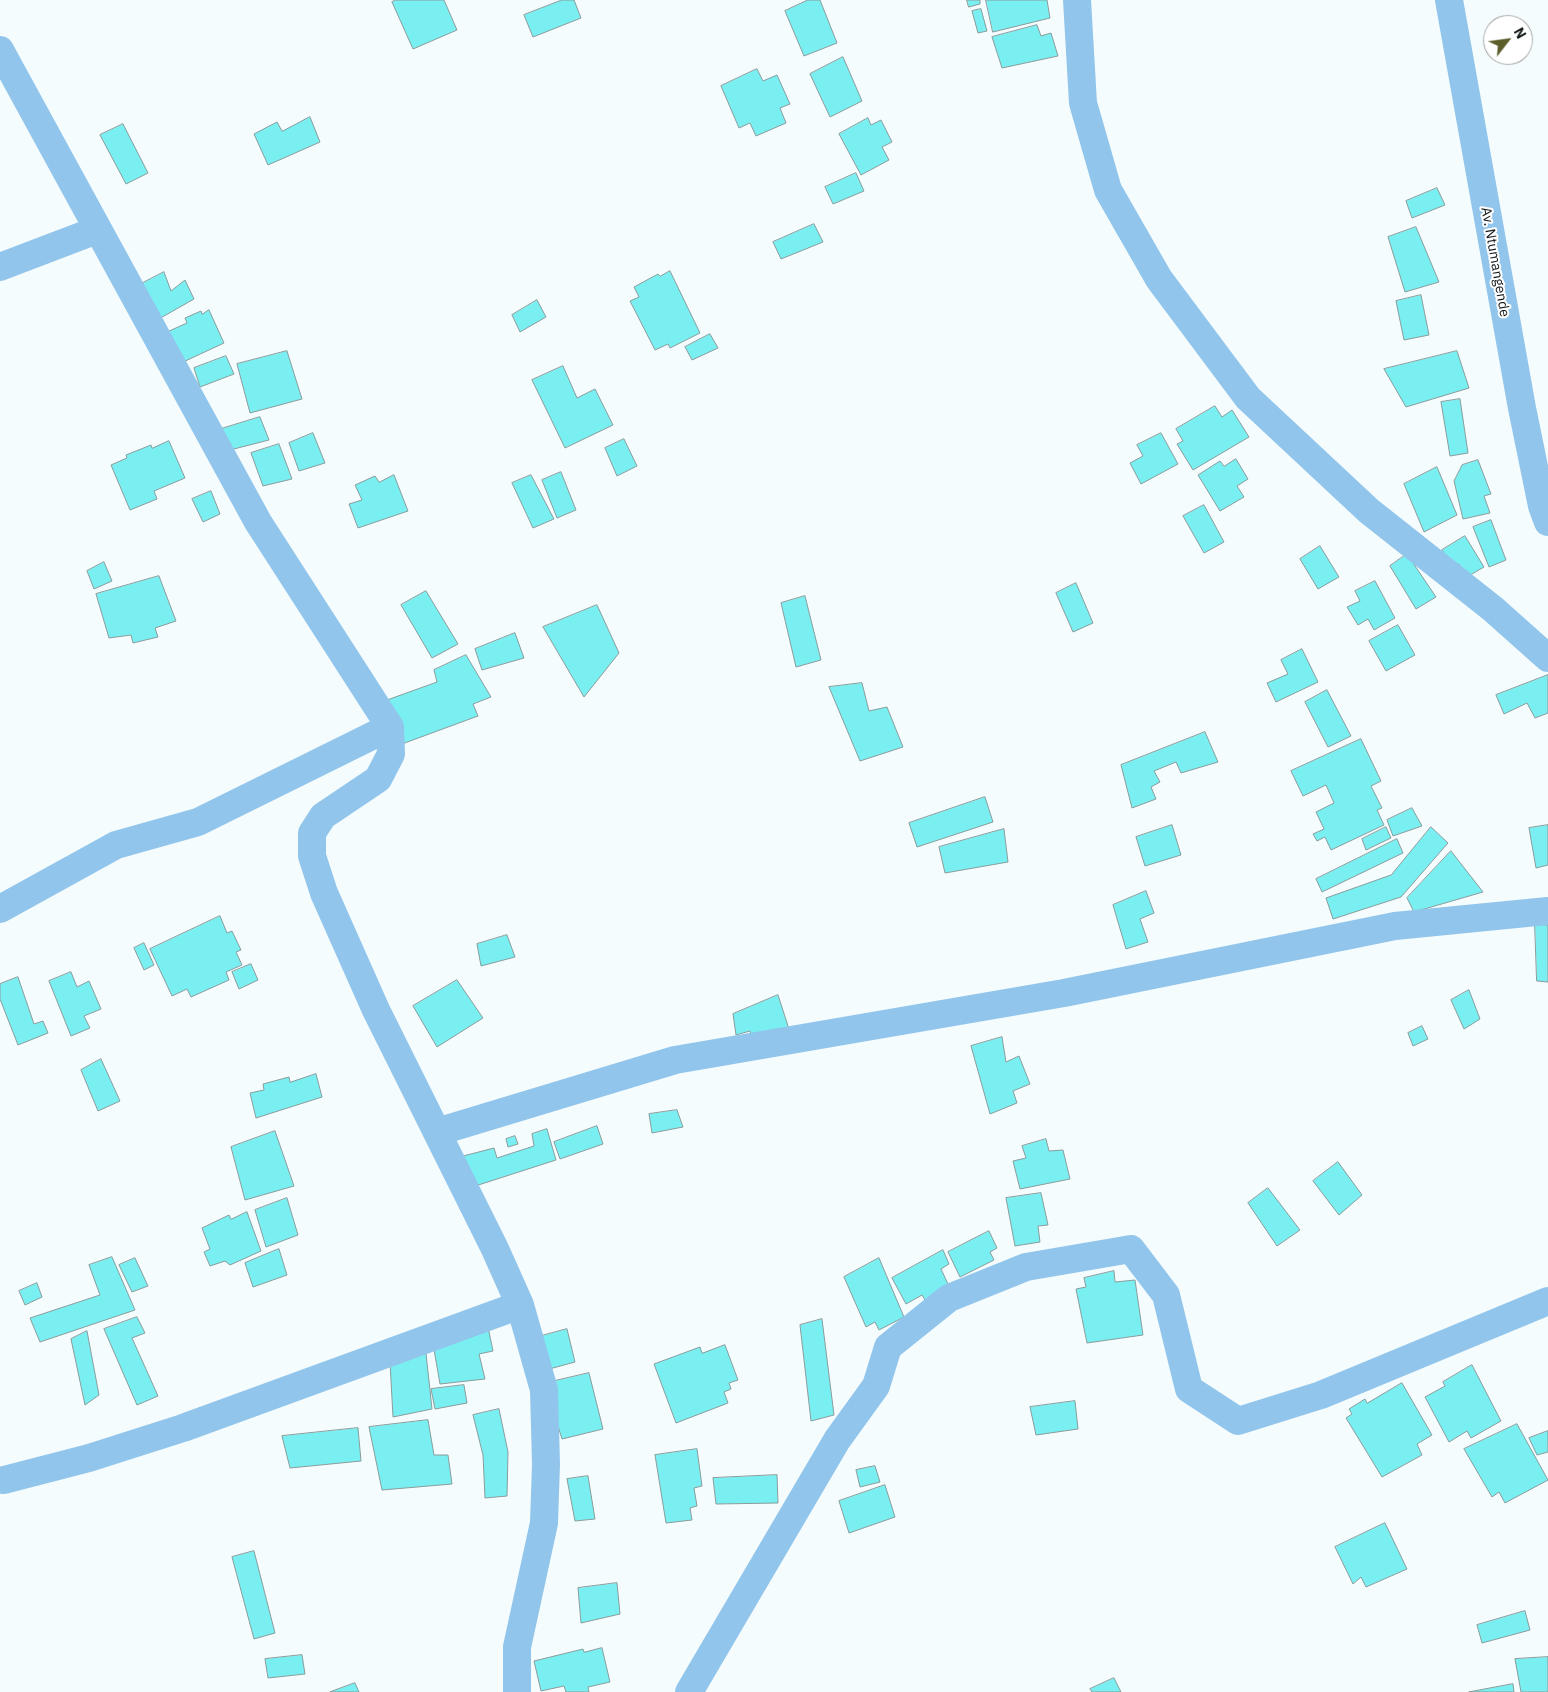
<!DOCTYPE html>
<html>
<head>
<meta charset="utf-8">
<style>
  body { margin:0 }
  #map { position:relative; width:1548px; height:1692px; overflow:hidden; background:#f4fcfe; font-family:"IBM Plex Sans",sans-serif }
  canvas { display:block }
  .north { position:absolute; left:1483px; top:15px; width:50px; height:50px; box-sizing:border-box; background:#fff; border:1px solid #a1a3a4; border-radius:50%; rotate:60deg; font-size:14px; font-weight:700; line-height:20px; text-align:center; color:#141a1c }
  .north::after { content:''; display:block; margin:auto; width:18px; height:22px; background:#5d5e2b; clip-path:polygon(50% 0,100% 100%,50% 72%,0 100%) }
</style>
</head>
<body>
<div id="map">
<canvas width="1548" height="1692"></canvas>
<div class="north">N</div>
</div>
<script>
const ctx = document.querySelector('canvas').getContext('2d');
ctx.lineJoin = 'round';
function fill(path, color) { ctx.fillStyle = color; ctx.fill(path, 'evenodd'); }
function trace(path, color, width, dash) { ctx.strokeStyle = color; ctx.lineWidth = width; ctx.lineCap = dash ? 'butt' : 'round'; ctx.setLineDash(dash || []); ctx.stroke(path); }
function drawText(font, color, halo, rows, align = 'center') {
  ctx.font = font + ' "IBM Plex Sans",sans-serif'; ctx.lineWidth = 4; ctx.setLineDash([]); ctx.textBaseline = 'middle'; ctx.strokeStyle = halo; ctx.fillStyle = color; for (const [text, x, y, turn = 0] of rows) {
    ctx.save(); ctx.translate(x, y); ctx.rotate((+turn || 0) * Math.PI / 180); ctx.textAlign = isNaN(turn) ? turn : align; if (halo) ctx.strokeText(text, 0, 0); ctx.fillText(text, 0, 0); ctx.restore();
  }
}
const building = new Path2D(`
  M396,0H444L457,30L413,49L392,2Z
  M562,0H574L581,18L533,37L524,15Z
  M808,0H820L837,43L804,56L785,11Z
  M967,0H980V4L969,7Z
  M986,0H1047L1050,18L993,32Z
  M981,9L987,31L978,33L972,11Z
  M1037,25L1041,36L1051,33L1058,56L1002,68L992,37Z
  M843,57L862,101L830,117L810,74Z
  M757,69L763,81L777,75L790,104L780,108L786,123L756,136L750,123L739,128L721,86Z
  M310,117L320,142L268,165L254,134L277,122L282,131Z
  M868,118L871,125L881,120L892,142L882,147L889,160L861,175L839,134Z
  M123,124L148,173L126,184L100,135Z
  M856,173L864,191L833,204L825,187Z
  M1437,188L1445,205L1412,218L1406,201Z
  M814,224L823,242L781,259L773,242Z
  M1416,227L1439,282L1405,292L1388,237Z
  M670,271L700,333L670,348L668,344L655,350L630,301L639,297L634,287L658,274L660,276Z
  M164,272L171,291L185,280L194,299L157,320L139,285Z
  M1421,295L1429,335L1404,340L1396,301Z
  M537,300L546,317L520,332L512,315Z
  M209,310L224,343L181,363L167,332L187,323L185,318L201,311L202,314Z
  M710,334L718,348L692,360L685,347Z
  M287,351L302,399L250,413L237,364Z
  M1457,351L1469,388L1406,407L1384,369Z
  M226,356L234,374L200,387L194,368Z
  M563,366L577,398L595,389L613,425L565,448L532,380Z
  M1460,399L1468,453L1450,456L1441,402Z
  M1215,406L1222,417L1232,410L1249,437L1193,470L1177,444L1183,441L1176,429Z
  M260,417L269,440L230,450L221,429Z
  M313,433L325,463L299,471L289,443Z
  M1161,433L1178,464L1141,484L1130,463L1143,456L1137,445Z
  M624,439L637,466L617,476L605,448Z
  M169,441L185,478L154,491L157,499L130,510L111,465L127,458L126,455L151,445L152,448Z
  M279,444L292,479L263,486L251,453Z
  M1236,459L1248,479L1237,486L1244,497L1220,511L1198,475L1220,461L1224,466Z
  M1478,460L1491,494L1484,496L1490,513L1463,519L1454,481L1462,465Z
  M1437,467L1457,515L1424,532L1404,484Z
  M561,472L576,510L557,518L542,480Z
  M394,475L408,511L358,528L349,504L362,500L355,485L375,476L379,482Z
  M531,475L554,519L533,528L512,483Z
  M211,491L220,514L203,522L192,499Z
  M1204,505L1224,542L1204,553L1183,516Z
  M1491,520L1506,560L1489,567L1473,527Z
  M1465,536L1484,567L1467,577L1459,564L1453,567L1442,550Z
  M1320,546L1339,577L1318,589L1300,559Z
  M1407,554L1436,597L1416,609L1390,566Z
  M104,562L112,581L94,589L87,571Z
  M159,576L176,621L155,628L158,637L133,643L131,635L109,638L96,594Z
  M1375,581L1395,618L1374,630L1368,619L1358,625L1347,607L1360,601L1355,591Z
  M1076,583L1093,623L1073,632L1056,593Z
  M426,591L458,644L432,658L401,605Z
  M805,596L821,660L796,667L781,603Z
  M597,605L619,653L584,697L543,627Z
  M1398,625L1415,655L1386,671L1369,641Z
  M515,633L524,658L482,670L475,649Z
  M1302,649L1318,682L1276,702L1267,683L1288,674L1281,660Z
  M466,655L491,697L473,704L478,716L402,744L387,700L437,682L434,670Z
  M1548,675V713L1535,718L1527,703L1504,714L1496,695Z
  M862,683L869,711L887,707L903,747L860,761L829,687Z
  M1327,690L1351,736L1328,747L1305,702Z
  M1205,732L1218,762L1181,773L1176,762L1154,771L1160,782L1151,787L1156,799L1132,808L1121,765Z
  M1361,739L1381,781L1371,786L1382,808L1377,810L1384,825L1331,850L1325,837L1317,841L1313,834L1324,829L1316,812L1334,803L1326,785L1303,796L1291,771Z
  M985,797L993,822L917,847L909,823Z
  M1412,808L1422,826L1393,836L1387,820Z
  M1172,825L1181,855L1145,866L1136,837Z
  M1548,825V865L1536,868L1529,828Z
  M1386,827L1391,838L1366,850L1362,839Z
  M1431,827L1448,843L1401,897L1333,919L1326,898L1391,875Z
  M1004,829L1008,862L945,873L939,847Z
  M1397,839L1403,853L1322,892L1316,879Z
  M1451,851L1483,892L1414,912L1407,898Z
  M1146,891L1154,913L1140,919L1148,942L1126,949L1113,905Z
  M220,916L227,933L232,931L241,950L236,952L242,965L226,972L229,980L191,997L187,989L172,996L150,949Z
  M1535,924L1548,925V982L1537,981Z
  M507,935L515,957L481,966L477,944Z
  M144,943L154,965L144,970L134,948Z
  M251,964L258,980L239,989L232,972Z
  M71,972L77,987L89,981L101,1009L84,1016L90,1028L71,1036L49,981Z
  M18,977L34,1024L43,1021L48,1033L18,1045L0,999V984Z
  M457,980L483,1018L437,1047L413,1006Z
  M1469,990L1480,1019L1464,1029L1451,1000Z
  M778,995L789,1029L772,1036L770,1030L752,1037L750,1031L736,1035L733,1014Z
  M1422,1026L1428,1039L1413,1046L1408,1033Z
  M1002,1037L1006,1062L1019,1056L1030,1084L1013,1091L1017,1103L990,1114L971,1046Z
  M101,1059L120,1101L98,1111L81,1070Z
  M316,1074L322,1097L256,1118L250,1093L264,1090L263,1084L289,1077L290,1082Z
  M677,1110L683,1127L652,1133L649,1114Z
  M597,1126L603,1144L560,1159L554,1142Z
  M547,1129L556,1160L469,1188L463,1156L494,1148L497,1158L534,1146L532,1134Z
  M275,1131L294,1186L245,1200L231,1147Z
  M515,1136L518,1144L508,1147L506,1139Z
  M1046,1139L1049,1151L1063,1150L1070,1179L1020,1189L1013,1161L1026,1158L1022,1146Z
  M1338,1162L1362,1195L1339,1215L1313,1181Z
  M1268,1188L1300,1230L1277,1246L1248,1203Z
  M1041,1193L1048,1225L1038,1226L1040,1242L1015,1246L1006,1198Z
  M287,1198L298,1235L266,1247L255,1210Z
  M247,1212L261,1251L230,1265L225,1261L210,1266L204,1252L210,1249L202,1228L229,1215L231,1219Z
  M989,1231L997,1248L990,1252L994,1260L960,1277L948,1252Z
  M279,1249L287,1275L253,1287L245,1263Z
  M943,1250L949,1264L941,1269L948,1284L928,1305L922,1295L906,1304L892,1278Z
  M112,1257L135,1310L40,1342L30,1318L100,1295L89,1265Z
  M135,1258L148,1286L132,1292L119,1265Z
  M879,1258L904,1317L879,1330L875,1322L866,1327L844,1277Z
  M1114,1271L1115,1282L1135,1280L1143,1335L1087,1343L1076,1289L1086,1287L1084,1278Z
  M37,1283L42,1297L25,1305L19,1291Z
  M137,1317L145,1333L132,1338L158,1396L137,1405L104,1329Z
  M822,1319L834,1415L811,1421L800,1325Z
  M488,1327L493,1351L479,1354L485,1379L440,1384L432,1338Z
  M567,1329L575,1362L542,1371L534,1338Z
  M87,1331L99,1395L85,1405L71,1339Z
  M425,1344L432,1409L393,1417L390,1362Z
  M725,1345L738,1380L729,1383L731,1389L724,1392L728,1403L676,1423L654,1364L700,1347L702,1353Z
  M1472,1365L1501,1421L1471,1438L1467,1431L1449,1442L1425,1397L1445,1386L1443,1382Z
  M589,1373L603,1429L562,1439L558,1426L542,1384Z
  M1402,1383L1432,1435L1417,1444L1422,1455L1382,1477L1346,1418L1352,1414L1349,1409L1365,1399L1367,1403Z
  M464,1385L467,1403L435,1409L431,1389Z
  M1075,1401L1078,1429L1036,1435L1030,1407Z
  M499,1409L508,1452L507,1496L485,1498L483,1455L473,1415Z
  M428,1420L434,1455H448L452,1484L382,1490L369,1427Z
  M1517,1424L1548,1480L1505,1503L1499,1492L1492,1497L1464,1449Z
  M358,1428L361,1461L290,1468L282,1436Z
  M1548,1431V1452L1537,1455L1529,1438Z
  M697,1449L702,1486L694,1488L697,1506L690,1508L692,1520L666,1523L655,1455Z
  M875,1466L880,1482L860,1487L856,1470Z
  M777,1475L778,1503L716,1504L713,1478Z
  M588,1476L595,1519L575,1521L567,1479Z
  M885,1485L895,1517L849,1533L839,1501Z
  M1385,1523L1407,1569L1366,1587L1361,1577L1353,1584L1335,1547Z
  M254,1551L275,1633L254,1639L232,1557Z
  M617,1583L620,1614L581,1623L578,1588Z
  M1525,1611L1530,1630L1482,1643L1477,1625Z
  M602,1648L610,1682L588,1687L589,1692H566L564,1686L541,1691L534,1661L583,1649L584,1652Z
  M302,1655L305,1674L268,1678L265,1659Z
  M1548,1657V1692H1521L1515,1659Z
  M1114,1678L1121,1692H1092L1090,1689Z
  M355,1683L359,1692H330Z
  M1513,1684L1514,1692H1469Z`);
const street = new Path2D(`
  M1077,0L1083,103L1108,190L1159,279L1248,398L1369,511L1493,609L1548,658
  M1449,0L1522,408L1542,506L1548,522
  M0,50L258,522L390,727L391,754L378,779L323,816L312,833V856L324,893L376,1010L495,1249L520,1305L544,1390L546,1464L544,1523L517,1647V1692
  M0,267L97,230
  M0,909L116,845L198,822L390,727
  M437,1132L675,1060L1064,993L1395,926L1548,911
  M4,1480L89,1458L183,1428L520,1305
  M689,1692L837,1440L876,1386L888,1347L949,1298L1026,1267L1131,1249L1166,1295L1189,1389L1238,1421L1321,1395L1548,1301`);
const streetNames = [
  ["Av. Ntumangende",1495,262,80]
];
fill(building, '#79eff2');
trace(building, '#8a9c9c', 1);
trace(street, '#92c5eb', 28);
drawText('14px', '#141a1c', '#fff', streetNames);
</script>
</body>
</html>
